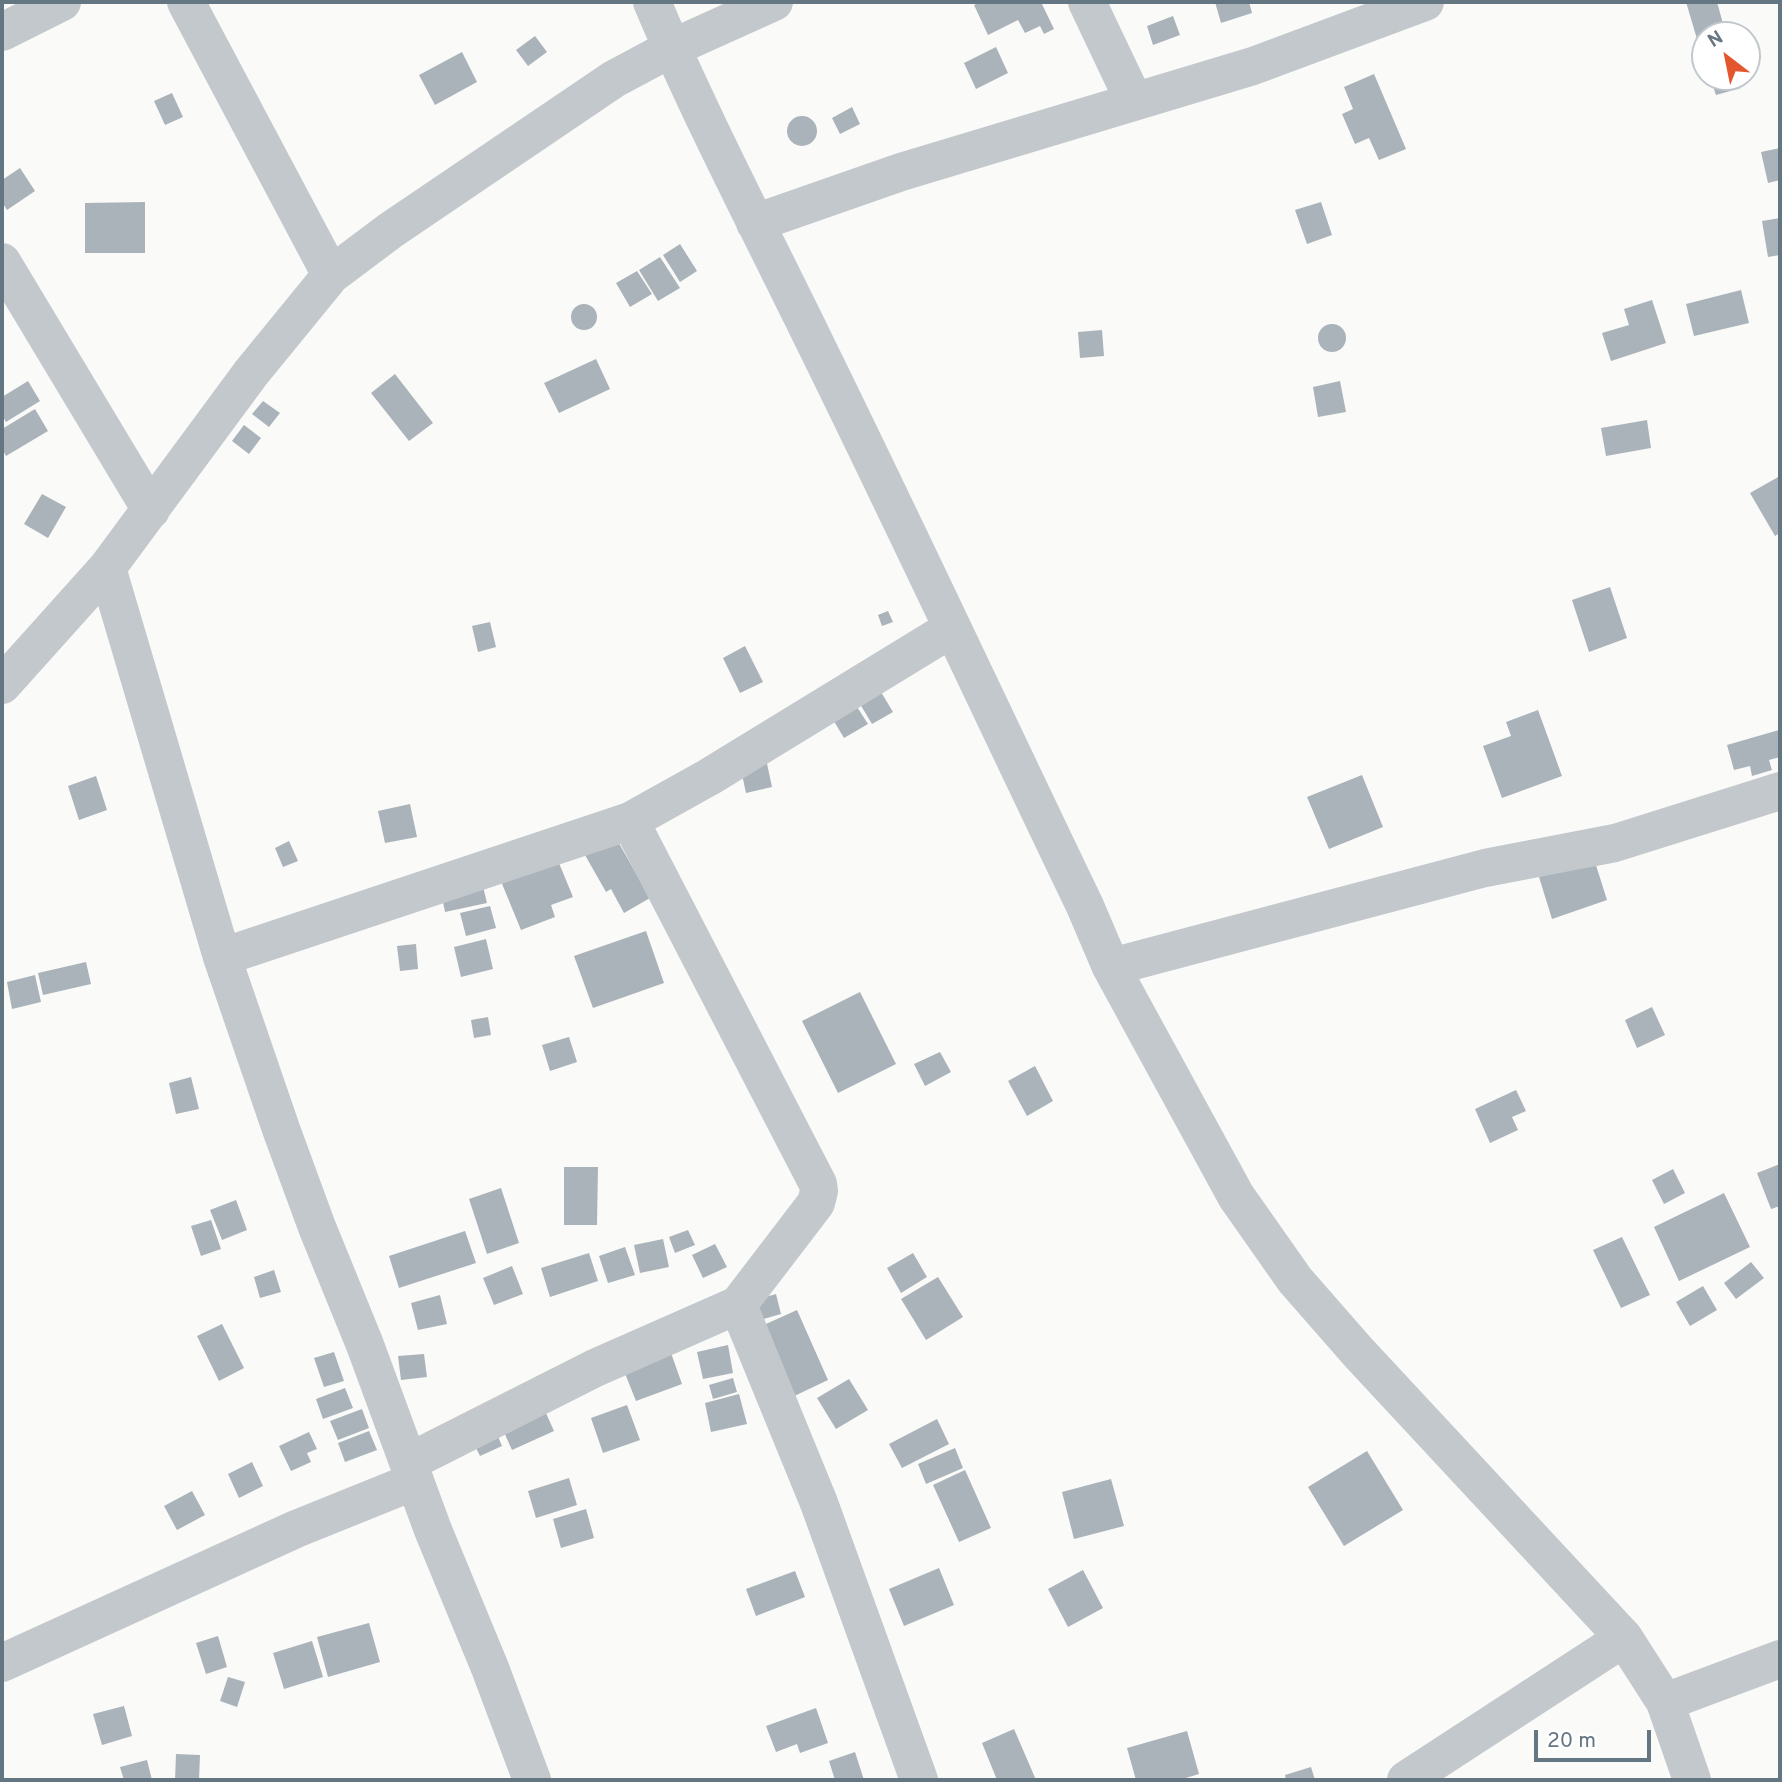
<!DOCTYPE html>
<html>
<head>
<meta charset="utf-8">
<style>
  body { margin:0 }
  #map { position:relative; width:1782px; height:1782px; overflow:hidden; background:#fafaf8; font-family:Overpass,sans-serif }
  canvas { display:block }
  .frame { position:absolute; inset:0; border:4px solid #657683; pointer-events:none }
  .north { position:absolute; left:1691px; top:21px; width:70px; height:70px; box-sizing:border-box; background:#fff; border:2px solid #c1c8cd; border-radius:50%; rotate:328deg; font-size:19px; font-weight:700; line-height:28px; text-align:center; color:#657683 }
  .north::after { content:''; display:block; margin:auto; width:24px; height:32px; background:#e4572e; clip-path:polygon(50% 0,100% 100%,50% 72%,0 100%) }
  .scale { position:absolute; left:1534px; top:1730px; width:117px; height:32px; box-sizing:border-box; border:4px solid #657683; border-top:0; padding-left:9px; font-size:21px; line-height:24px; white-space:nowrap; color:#657683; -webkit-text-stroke:5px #fff; paint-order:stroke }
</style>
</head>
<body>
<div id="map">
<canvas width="1782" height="1782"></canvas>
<div class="frame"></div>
<div class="north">N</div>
<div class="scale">20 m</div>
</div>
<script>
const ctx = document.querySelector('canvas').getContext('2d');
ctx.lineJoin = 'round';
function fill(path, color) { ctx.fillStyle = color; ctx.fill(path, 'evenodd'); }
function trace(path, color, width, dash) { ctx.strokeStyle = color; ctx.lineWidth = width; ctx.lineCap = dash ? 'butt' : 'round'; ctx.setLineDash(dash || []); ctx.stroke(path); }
const building = new Path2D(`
  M981,2H1041L1054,29L1044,34L1040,26L1025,33L1018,20L988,35L974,5Z
  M1215,2H1249L1252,13L1221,23Z
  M1686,2H1717L1725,31L1697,39Z
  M1173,16L1180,35L1153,45L1147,26Z
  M535,36L547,52L528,66L516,50Z
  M996,47L1008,73L976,89L964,63Z
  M462,52L477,82L435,105L419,75Z
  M1374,74L1406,149L1379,160L1369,138L1355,144L1342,114L1353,109L1344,87Z
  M1710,77H1738L1741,88L1716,95Z
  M172,93L183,117L165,125L154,101Z
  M852,107L860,124L840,134L832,118Z
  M787 131a15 15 0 1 1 30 0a15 15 0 1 1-30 0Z
  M1780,148V180L1768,183L1761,152Z
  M20,168L35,191L7,210L2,202V180Z
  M145,202V253H85V203Z
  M1321,202L1332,235L1307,244L1295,210Z
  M1780,218V255L1768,257L1762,221Z
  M680,244L697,271L680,282L663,255Z
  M660,257L680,288L658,301L639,270Z
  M637,271L652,294L630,307L616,283Z
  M1741,290L1749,323L1694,336L1686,304Z
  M1652,300L1666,343L1611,361L1602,333L1629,325L1624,309Z
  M571 317a13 13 0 1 1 26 0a13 13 0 1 1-26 0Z
  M1318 338a14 14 0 1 1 28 0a14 14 0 1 1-28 0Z
  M1102,330L1104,356L1080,358L1078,332Z
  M596,359L610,389L559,413L544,383Z
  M395,374L433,423L409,441L371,393Z
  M28,381L40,401L6,422L2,415V397Z
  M1340,381L1346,412L1318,417L1313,387Z
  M263,401L280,413L269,427L252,414Z
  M35,409L48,431L6,456L2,449V429Z
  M1647,420L1651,448L1606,456L1601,428Z
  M244,425L261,438L249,454L232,441Z
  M1780,476V533L1775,536L1750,493Z
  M42,494L66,507L48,538L24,524Z
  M1610,587L1627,638L1589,652L1572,600Z
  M888,611L893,622L882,626L878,615Z
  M490,622L496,647L478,652L472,626Z
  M745,646L763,682L740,693L723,658Z
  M878,687L893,712L872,724L857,699Z
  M852,699L868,724L844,738L829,713Z
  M1538,710L1562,776L1502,798L1483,746L1511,736L1506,722Z
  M1779,730L1780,757L1769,760L1772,770L1752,776L1750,766L1734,770L1727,745Z
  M766,759L772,787L746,793L740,765Z
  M1362,775L1383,827L1329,849L1307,797Z
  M96,776L107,810L79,820L68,786Z
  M410,804L417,837L385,843L378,811Z
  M616,838L650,898L624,913L611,889L606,892L585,855Z
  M289,841L298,861L283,867L275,848Z
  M554,851L573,897L551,905L555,917L521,930L498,874Z
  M1594,859L1607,900L1552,919L1539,877Z
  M481,878L487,903L445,912L440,887Z
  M490,906L496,928L466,936L460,913Z
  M646,931L664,983L593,1008L574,956Z
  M486,939L493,969L461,977L454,947Z
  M416,944L418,969L400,971L397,946Z
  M86,962L91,984L43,995L38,973Z
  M35,975L41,1002L12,1009L7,982Z
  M860,992L896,1064L838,1093L802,1021Z
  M1652,1007L1665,1035L1637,1048L1625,1020Z
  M488,1017L491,1035L474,1038L471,1020Z
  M569,1037L577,1062L550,1071L542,1045Z
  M940,1052L951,1072L925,1086L914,1064Z
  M1035,1066L1053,1101L1027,1116L1008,1081Z
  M191,1077L199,1109L176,1114L169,1083Z
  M1516,1090L1526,1111L1512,1117L1518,1130L1490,1143L1475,1109Z
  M1780,1164V1206L1771,1209L1757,1173Z
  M564,1167H598L597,1225H564Z
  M1673,1169L1685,1193L1664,1204L1652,1180Z
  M501,1188L519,1243L487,1254L469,1199Z
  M1724,1193L1750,1247L1679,1281L1654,1227Z
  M236,1200L247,1230L222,1240L210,1210Z
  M211,1220L221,1249L201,1256L191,1226Z
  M688,1230L695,1245L675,1253L669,1237Z
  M465,1231L476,1263L399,1288L389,1256Z
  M1622,1237L1650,1295L1621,1308L1593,1250Z
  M663,1239L669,1267L640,1273L634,1245Z
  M715,1244L727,1267L703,1278L692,1255Z
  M625,1247L635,1275L608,1283L599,1256Z
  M589,1253L598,1281L550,1297L541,1268Z
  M913,1253L927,1277L901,1293L887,1268Z
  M1751,1262L1764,1278L1736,1299L1724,1283Z
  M512,1266L523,1294L494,1305L483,1278Z
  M274,1270L281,1292L260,1298L254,1277Z
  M938,1277L963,1317L926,1340L901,1299Z
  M1703,1286L1717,1310L1690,1326L1676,1302Z
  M776,1294L781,1314L760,1320L755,1300Z
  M440,1295L447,1324L418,1330L411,1303Z
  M797,1310L828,1380L788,1399L757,1328Z
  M222,1324L244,1368L219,1381L197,1336Z
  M728,1345L733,1373L703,1379L697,1352Z
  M334,1352L344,1381L324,1387L314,1358Z
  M671,1353L682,1384L636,1401L624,1371Z
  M424,1354L427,1377L401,1380L398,1356Z
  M733,1378L737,1392L713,1399L709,1385Z
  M849,1379L868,1410L836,1429L817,1398Z
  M345,1388L353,1408L323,1419L316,1399Z
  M739,1394L747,1424L711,1432L705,1403Z
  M541,1402L554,1431L512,1450L499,1421Z
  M627,1405L640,1440L603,1453L591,1418Z
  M362,1409L369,1428L338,1440L330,1421Z
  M937,1419L949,1444L902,1468L889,1444Z
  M494,1427L502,1446L480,1456L471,1438Z
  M369,1431L377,1450L345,1462L338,1443Z
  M309,1432L317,1449L307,1453L311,1462L291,1471L279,1446Z
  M955,1448L963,1468L926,1484L918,1464Z
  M1367,1451L1403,1510L1344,1546L1308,1487Z
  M252,1462L263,1486L239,1498L228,1474Z
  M965,1470L991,1528L959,1542L933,1485Z
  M569,1478L577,1505L536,1518L528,1491Z
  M1111,1479L1124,1526L1074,1539L1062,1492Z
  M192,1491L205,1515L177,1530L164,1506Z
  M586,1509L594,1538L561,1548L553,1519Z
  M939,1568L954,1605L904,1626L889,1589Z
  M1083,1570L1103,1608L1068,1627L1048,1589Z
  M795,1571L805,1597L756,1616L746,1589Z
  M369,1623L380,1662L328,1677L317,1637Z
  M218,1636L227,1667L206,1674L196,1643Z
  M312,1641L323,1677L284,1689L273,1653Z
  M228,1677L245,1682L237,1707L220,1701Z
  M124,1706L132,1736L102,1745L93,1714Z
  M816,1708L828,1743L800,1753L797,1744L776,1752L766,1726Z
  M1014,1729L1036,1780H997L982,1743Z
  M1187,1731L1199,1774L1179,1780H1136L1127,1748Z
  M855,1752L864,1780H835L829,1761Z
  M176,1754L200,1755L199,1780H175Z
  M147,1760L152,1780H124L120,1767Z
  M1311,1767L1315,1780H1286L1285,1775Z`);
const minor = new Path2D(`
  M186,2L331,275
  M652,2C702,120 762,234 818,349C909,534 996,721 1085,906L1111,967L1236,1196L1295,1280L1358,1352L1624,1638L1665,1702L1692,1780
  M1087,2L1134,101
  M2,32L62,2
  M755,223L901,172L1253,66L1425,2
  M2,262L151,510
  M107,568L222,957L281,1129L317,1227L365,1345L433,1530L490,1668L532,1780
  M2,685L107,568L251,373L331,275L391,230L614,79L672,48L774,2
  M222,957L630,821L709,777L951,629
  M1111,967L1485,868L1615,843L1780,791
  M738,1305L819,1503L919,1780
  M409,1462L595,1368L738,1305L816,1203L819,1191L818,1184L630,821
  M2,1663L296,1529L415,1481
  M1665,1702L1780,1659
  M1406,1780L1624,1638`);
fill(building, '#aab3b9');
trace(minor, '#c3c8cc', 38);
</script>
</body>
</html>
